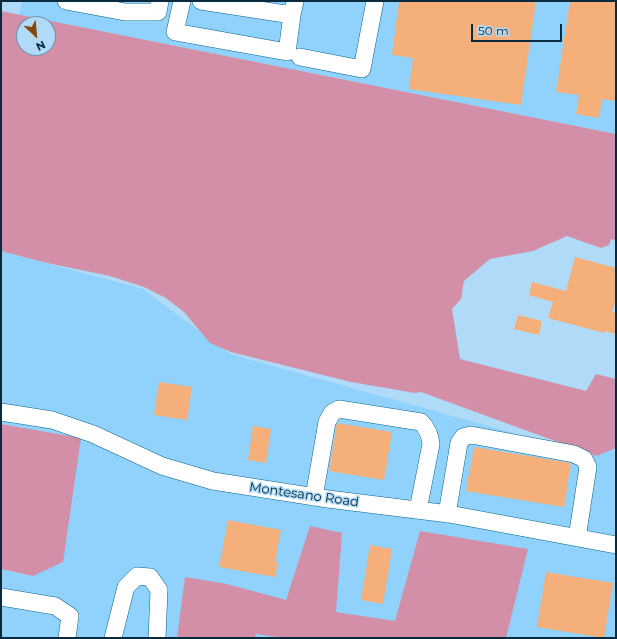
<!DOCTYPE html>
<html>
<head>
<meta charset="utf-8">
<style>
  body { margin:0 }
  #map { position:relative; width:617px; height:639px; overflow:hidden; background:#afdbf8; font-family:Montserrat,sans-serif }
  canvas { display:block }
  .frame { position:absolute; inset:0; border:2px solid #082a3c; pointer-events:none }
  .north { position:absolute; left:16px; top:16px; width:40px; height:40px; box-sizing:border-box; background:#afdbf8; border:1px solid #6c94ad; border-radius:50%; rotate:154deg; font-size:11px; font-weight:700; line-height:16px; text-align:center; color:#082a3c }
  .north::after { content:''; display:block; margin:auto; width:14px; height:18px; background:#87480d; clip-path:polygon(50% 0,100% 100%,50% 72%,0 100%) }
  .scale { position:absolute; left:471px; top:24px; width:91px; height:18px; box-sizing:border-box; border:2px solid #082a3c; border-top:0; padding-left:5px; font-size:12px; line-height:14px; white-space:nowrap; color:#082a3c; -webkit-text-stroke:3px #afdbf8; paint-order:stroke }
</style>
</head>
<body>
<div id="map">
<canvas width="617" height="639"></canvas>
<div class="frame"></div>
<div class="north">N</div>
<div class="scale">50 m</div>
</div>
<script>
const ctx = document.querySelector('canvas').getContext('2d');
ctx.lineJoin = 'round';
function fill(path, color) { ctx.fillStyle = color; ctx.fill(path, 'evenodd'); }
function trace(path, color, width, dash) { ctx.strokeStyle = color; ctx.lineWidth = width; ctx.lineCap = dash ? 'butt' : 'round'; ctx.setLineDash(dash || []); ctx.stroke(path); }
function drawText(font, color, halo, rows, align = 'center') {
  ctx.font = font + ' Montserrat,sans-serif'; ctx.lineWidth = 3; ctx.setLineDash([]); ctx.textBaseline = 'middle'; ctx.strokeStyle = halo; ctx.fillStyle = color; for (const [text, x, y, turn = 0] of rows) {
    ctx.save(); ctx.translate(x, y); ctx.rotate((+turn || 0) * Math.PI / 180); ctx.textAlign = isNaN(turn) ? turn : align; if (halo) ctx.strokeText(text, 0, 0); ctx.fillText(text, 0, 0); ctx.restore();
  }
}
const built = new Path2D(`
  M22,1H616V134L19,15Z
  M1,251L143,289L230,354L596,456L616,436V638H1V569L33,576L80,438L1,424Z`);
const green = new Path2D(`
  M1,11L616,134V241L611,239L609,245L601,248L567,236L533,251L490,259L464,281L461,299L452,309L460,359L586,391L596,374L616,379V448L596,456L421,392L415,393L351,382L231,352L210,343L184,312L166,298L144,287L110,276L47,263L1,251ZM24,24H48V48H24Z
  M1,424L81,438L63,562L33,576L1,569Z
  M310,526L342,533L336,612L395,621L420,531L528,549L506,638H283L256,634L255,638H177L185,577L227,584L286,600Z`);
const building = new Path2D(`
  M399,1H536L521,105L409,89L413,58L392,55Z
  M570,1H616V101L602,99L599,118L576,114L579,95L556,92Z
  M575,257L616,268V299L612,312L616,313V334L605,331L604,333L548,318L553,302L529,295L532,282L566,291Z
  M518,315L542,321L539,335L514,329Z
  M159,382L192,387L187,420L154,415Z
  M337,423L392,432L384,480L329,471Z
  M253,426L271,429L266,463L248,460Z
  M474,447L571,463L564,507L466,491Z
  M228,520L281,530L275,562H278L275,577L219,567Z
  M370,545L392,549L383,604L361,600Z
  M546,572L613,583L604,638L537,627Z`);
const minor = new Path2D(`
  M66,1L125,12H158L160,1
  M182,1L175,32L287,52L292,15L201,1
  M292,15L295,1
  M300,57L362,69L375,1
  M1,412L52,420L93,434L162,466L213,481L328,499L449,514L616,545
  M314,497L327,422L332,413L339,409L421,422C427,428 430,434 431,444L418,510
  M447,514L459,443L463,437L471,435L574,454L584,459L588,467L577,538
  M1,597L55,606L70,616L67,638
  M113,638L126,587L137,576L150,577L159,590L157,638`);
const streetNames = [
  ["Montesano Road",304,495,8]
];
fill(built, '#90d2fb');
fill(green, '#d38fa7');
fill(building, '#f5af7b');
trace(minor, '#08648e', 18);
trace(minor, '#fff', 17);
drawText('13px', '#082a3c', '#afdbf8', streetNames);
</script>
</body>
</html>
